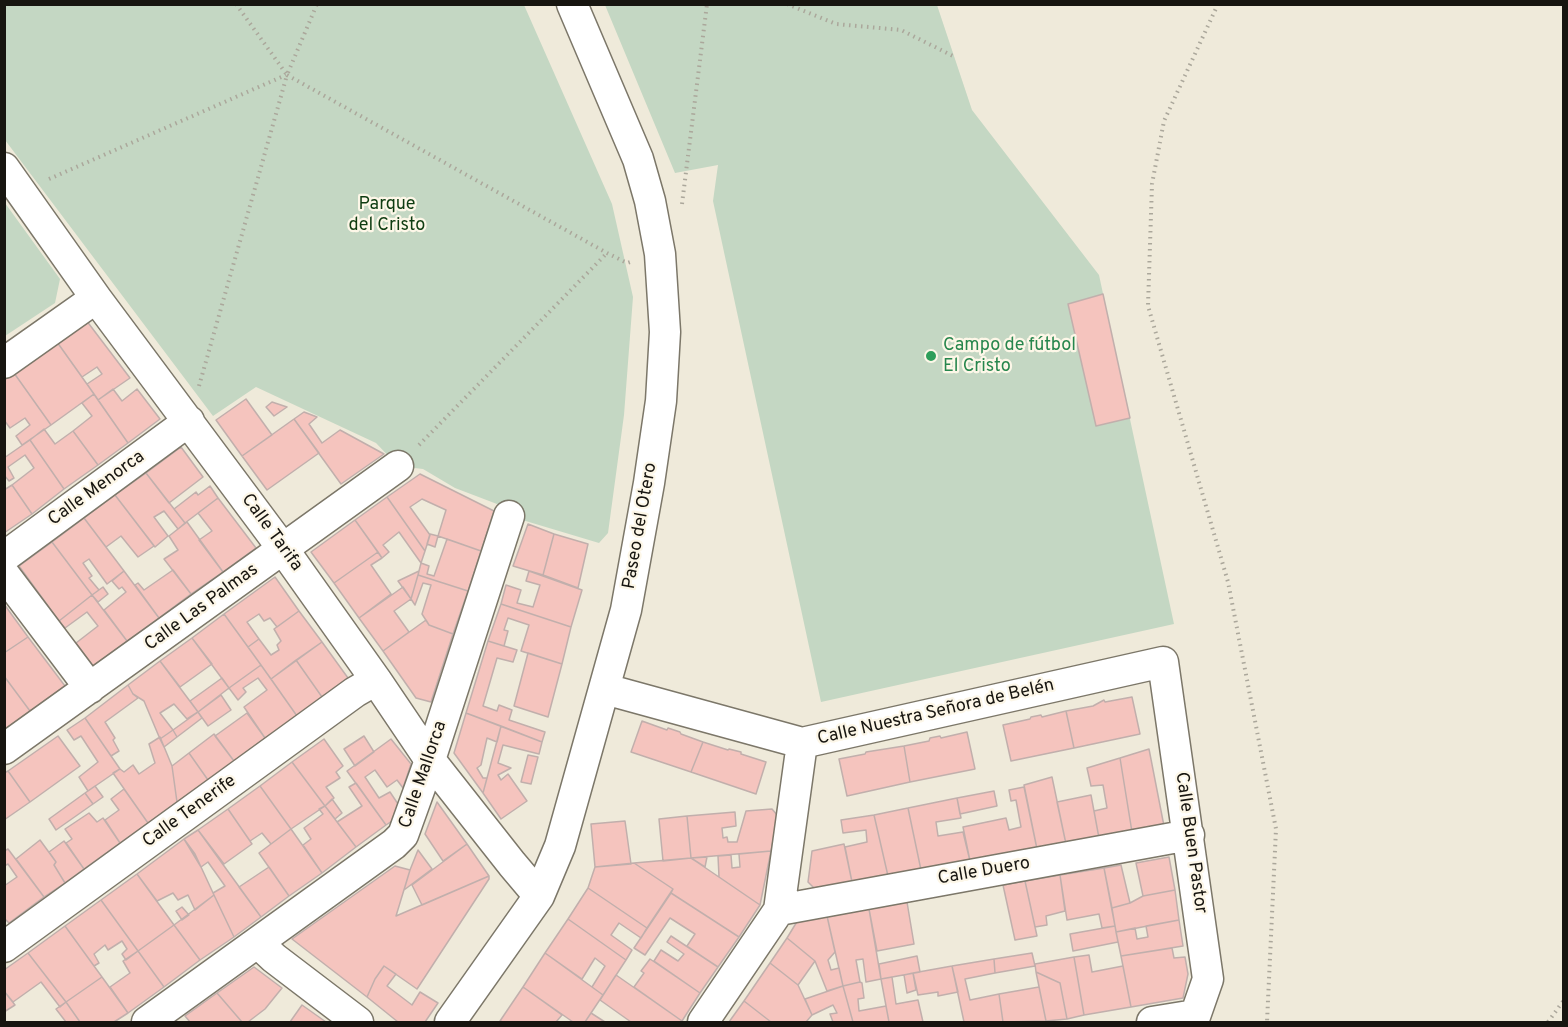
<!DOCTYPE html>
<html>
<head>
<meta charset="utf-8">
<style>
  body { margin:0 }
  #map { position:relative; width:1568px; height:1027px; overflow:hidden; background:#efeada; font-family:Overpass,sans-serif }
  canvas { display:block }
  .frame { position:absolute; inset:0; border:6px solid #171510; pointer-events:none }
</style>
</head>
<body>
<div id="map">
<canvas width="1568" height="1027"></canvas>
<div class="frame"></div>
</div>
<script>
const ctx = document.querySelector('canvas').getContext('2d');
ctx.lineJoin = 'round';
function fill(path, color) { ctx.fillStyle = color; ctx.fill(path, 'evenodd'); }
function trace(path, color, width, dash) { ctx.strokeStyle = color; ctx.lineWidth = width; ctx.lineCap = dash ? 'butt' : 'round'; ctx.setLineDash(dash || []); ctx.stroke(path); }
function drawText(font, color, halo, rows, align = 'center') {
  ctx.font = font + ' Overpass,sans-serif'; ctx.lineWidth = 4.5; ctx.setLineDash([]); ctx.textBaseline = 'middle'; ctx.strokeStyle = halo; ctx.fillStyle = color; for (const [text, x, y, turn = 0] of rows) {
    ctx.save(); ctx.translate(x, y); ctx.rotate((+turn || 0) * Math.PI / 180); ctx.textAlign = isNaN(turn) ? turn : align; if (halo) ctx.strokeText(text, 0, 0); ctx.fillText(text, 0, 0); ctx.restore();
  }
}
const green = new Path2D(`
  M5,5H524L612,204L633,297L624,415L608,533L599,543L509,516L497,504L455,488L423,469L398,466L376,443L256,387L213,416L5,140Z
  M605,5H937L972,110L1099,275L1174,624L821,702L713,201L718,165L675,173Z
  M5,203L60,279L55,303L5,336Z`);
const building = new Path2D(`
  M1103,294L1130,418L1096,426L1068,304Z
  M86,320L130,378L98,400L87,384L102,374L97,367L82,377L57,342Z
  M57,342L94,394L51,425L14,373Z
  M14,373L51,425L22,445L16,436L30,425L25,418L10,428L4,420V380Z
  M113,389L122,401L137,389L160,419L128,443L98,400Z
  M94,394L128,443L98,465L73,431L92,416L82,403Z
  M246,399L272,435L242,456L216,420Z
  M272,402L287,407L274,416L266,407Z
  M304,412L317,417L309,424L322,443L340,430L384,454L341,484L294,419Z
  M294,419L319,453L267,490L242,456Z
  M44,429L55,444L73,431L98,465L64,489L30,440Z
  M30,440L64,489L32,514L12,485L34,468L25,455L8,467L14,478L9,481L4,475V458Z
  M181,447L203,477L169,503L146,473Z
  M146,473L185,523L178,529L164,511L154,517L168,536L155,547L115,495Z
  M420,474L494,511L481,551L438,536L446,510L422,499L410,507L430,535L425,551L387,497Z
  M12,485L32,514L4,533V490Z
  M210,486L218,498L185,523L174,509L196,492L198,495Z
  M115,495L154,546L138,557L121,536L106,547L84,518Z
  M387,497L425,551L421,563L399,532L383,545L389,552L382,558L355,520Z
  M218,498L256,548L223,572L199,540L212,531L198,513Z
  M84,518L124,571L107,584L89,559L83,563L92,576L89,578L99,590L92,595L52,542Z
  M355,520L378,552L334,583L311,552Z
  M187,522L223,572L191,594L164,559L178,550L169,536Z
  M528,524L554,534L543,575L513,566Z
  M430,534L438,536L435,547L427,544Z
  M554,534L588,544L578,588L543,575Z
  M447,539L481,551L468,591L418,575L421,563L429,566L427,574L434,576Z
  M52,542L92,595L59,621L19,566Z
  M378,552L382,558L371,565L391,594L359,618L334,583Z
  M173,570L191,594L159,618L135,585L138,583L144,590Z
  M124,571L159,618L127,641L104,610L126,592L122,587L119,589L112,581Z
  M419,571L418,575L411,599L398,581Z
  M529,571L582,590L571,627L501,604L506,585L521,590L517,603L533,607L540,585L526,581Z
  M418,575L468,591L453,634L429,625L422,614L431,585L423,583L415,605L411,599Z
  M275,577L299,611L277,627L270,618L264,621L259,614L247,622L259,639L248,647L224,614Z
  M103,587L108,594L98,602L92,595Z
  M403,587L411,599L394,611L409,632L383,651L359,618Z
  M92,595L127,641L93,666L76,643L98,626L87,612L65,628L59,621Z
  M4,604L28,637L4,653Z
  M501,604L571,627L562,664L521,651L529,625L508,618L504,630L508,631L504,646L488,641Z
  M299,611L322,642L271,679L248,647L259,639L271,655L279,650L277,645L281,641L274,629Z
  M224,614L261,665L229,688L192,638Z
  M426,620L429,625L453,634L431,702L416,698L383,651Z
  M28,637L65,686L30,711L4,676V653Z
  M192,638L212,664L180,687L160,661Z
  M488,641L517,650L513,662L497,658L483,706L497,711L499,705L512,710L509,720L545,732L542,742L466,713Z
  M322,642L348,678L322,697L296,660Z
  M528,653L562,664L548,717L514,706Z
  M296,660L322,697L297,716L271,679Z
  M160,661L198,712L187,719L174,704L160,713L173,730L160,739L144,701L133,694L128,685Z
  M261,665L297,716L265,738L244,707L267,690L258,678L243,688L246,692L238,700L229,688Z
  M4,676L30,711L4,730Z
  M222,678L229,688L198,712L190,701Z
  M128,685L133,694L138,698L105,722L115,738L113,740L119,751L111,756L85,718Z
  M221,695L231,710L208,726L198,712Z
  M1132,697L1140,734L1074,748L1066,711L1093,706L1104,700L1105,702Z
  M1066,711L1074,748L1011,761L1003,725L1030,719L1031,717L1041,715L1042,717Z
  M198,712L202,718L177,737L173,730Z
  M247,713L265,738L234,761L215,736Z
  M466,713L501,726L497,742L487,738L481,765L477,768L483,778H487L483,793L454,753Z
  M85,718L120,769L88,791L79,777L98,762L81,736L74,740L67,730Z
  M642,721L667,730L668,728L680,732L681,734L703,742L691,772L631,752Z
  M501,726L542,742L539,754L503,745L498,763L511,768L498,775L501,780L508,774L527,801L501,819L483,793Z
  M173,730L177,737L164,747L160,739Z
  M967,732L975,769L910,782L904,746L929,741L930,738L940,736L941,738Z
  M214,734L234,761L208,780L189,753Z
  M58,736L80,766L30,802L8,771Z
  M364,736L374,752L355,766L344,749Z
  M160,737L172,766L177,802L148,823L113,773L120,769L124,772L133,765L139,774L155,763L149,744Z
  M324,739L343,766L336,772L340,778L326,787L334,798L325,806L292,762Z
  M391,739L411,764L403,788L397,780L387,787L375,770L365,777L379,798L390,792L398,804L392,821L386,825L347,771Z
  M703,742L728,750L729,749L741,752V754L766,762L756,794L691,772Z
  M904,746L910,782L847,796L839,759L865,754L866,752Z
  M1149,749L1164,826L1132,832L1120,758Z
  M189,753L208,780L177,802L172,766Z
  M528,755L538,757L531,784L521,782Z
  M1120,758L1132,832L1099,838L1094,811L1107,808L1103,785L1091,786L1087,768Z
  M292,762L325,806L291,829L260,786Z
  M8,771L30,802L4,820V773Z
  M1052,777L1066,844L1037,849L1024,785Z
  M356,783L386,825L356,847L337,822L362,806L349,787Z
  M95,786L103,797L93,804L85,793Z
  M260,786L291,829L271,844L262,833L250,841L228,809Z
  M1024,787L1037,849L970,861L963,827L1006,818L1009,830L1021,827L1016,800L1011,801L1009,790Z
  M124,789L148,823L120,843L105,820L119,810L111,799Z
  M994,791L997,806L960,814L957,798Z
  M85,793L93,804L56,830L49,819Z
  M1091,795L1099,838L1066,844L1057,802Z
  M957,798L961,818L936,822L938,836L963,832L970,861L921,870L908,808Z
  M332,799L342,813L335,819L325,806Z
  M437,802L467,844L443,861L425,834Z
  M325,806L356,847L322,873L303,845L311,839L304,828L323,814L319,809Z
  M908,808L921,870L888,876L874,815Z
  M228,809L252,844L224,864L198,830Z
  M772,809L778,816L771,851L691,858L687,816L735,812L736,826L722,828L723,838L727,837L728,842H737L746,811Z
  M89,813L97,822L103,818L120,843L84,869L66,843L72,839L65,829Z
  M874,815L888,876L852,882L845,847L867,842L866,830L843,833L841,820Z
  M687,816L691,858L663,861L659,819Z
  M625,821L631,864L595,867L591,824Z
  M291,829L322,873L289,896L259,853Z
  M198,830L261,917L234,937L213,893L225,886L208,862L201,867L184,839Z
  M184,839L195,854L214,895L195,910L188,895L178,900L173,893L157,901L137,874Z
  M40,840L56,862L54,865L65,883L44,897L16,859Z
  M64,841L84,869L65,883L54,865L56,862L49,852Z
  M467,844L489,876L422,905L412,885Z
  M844,844L852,882L814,888L808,882L812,851Z
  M8,849L44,897L9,923L4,918V886L17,877L8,864L4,866V851Z
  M418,850L432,869L404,890L410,870Z
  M771,851L760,905L719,877L718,856L731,855L732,868L740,867L739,854Z
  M707,857L705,867L691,858Z
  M1169,857L1175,890L1143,896L1136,863Z
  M691,858L760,905L739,937L671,893L673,889L634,863Z
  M634,863L673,889L647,928L588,888L595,867Z
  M1121,865L1130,903L1112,908L1104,868Z
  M395,866L410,870L396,916L489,876V879L417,989L384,966L375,979L367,997L292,939Z
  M269,867L289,896L261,917L239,887Z
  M1104,868L1115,926L1102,928L1099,914L1067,920L1060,875Z
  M137,874L174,925L138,951L101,900Z
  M1060,875L1065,911L1046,916L1047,925L1035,927L1025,881Z
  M1025,881L1037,936L1015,940L1003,885Z
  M588,888L647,928L641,938L619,923L611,935L632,950L626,960L568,919Z
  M1175,890L1179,920L1116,932L1112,908L1130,903L1143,896Z
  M671,893L739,937L718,967L687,946L695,934L670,918L645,955L634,948Z
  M214,895L234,937L200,960L174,925Z
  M101,900L138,951L126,960L122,954L127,949L122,941L108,950L105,945L94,954L99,963L94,966L65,926Z
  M907,902L914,944L877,951L869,909Z
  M182,907L189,915L182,920L176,911Z
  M869,909L881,979L866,982L863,959L856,960L860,982L843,986L827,916Z
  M827,916L835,952L828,960L831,970L839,968L843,986L827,991L815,961L787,938L798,920Z
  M568,919L626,960L603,995L592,987L605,966L595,958L582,979L545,953Z
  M1179,920L1183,946L1121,956L1116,932L1135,928L1137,939L1148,937L1146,926Z
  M174,925L200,960L164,987L138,951Z
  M65,926L102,977L66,1002L28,953Z
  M1115,926L1118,942L1073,951L1070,934Z
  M671,936L718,967L700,993L654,961L661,950L678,961L684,954L667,942Z
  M787,938L815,961L798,985L770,963Z
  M1172,948L1174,958L1185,957L1188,974L1183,998L1131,1007L1121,956Z
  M138,951L164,987L128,1013L110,987L130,973L123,961Z
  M28,953L66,1002L60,1007L41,982L13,1002L4,991V970Z
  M545,953L603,995L585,1022H573L523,987Z
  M1032,953L1035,966L995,973L994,959Z
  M1089,955L1092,972L1123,966L1131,1007L1084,1015L1074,957Z
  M917,956L920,972L881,979L879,964Z
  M1074,957L1084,1015L1067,1019L1060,983L1036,972L1035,964Z
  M650,959L700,993L682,1021L634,987L644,973L641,971Z
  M994,959L995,973L965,979L970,1000L999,994L1003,1022H964L952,966Z
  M770,963L798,985L812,1015L806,1022H771L744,1001Z
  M384,966L396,974L387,986L412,1005L420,992L438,1003L425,1022H398L367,997L375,979Z
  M952,966L958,992L938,996V992L918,995L913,973Z
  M254,967L282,988L265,1009L248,1022H242L217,993Z
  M1036,972L1060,983L1067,1019L1046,1021Z
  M913,973L916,990L907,993L904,975Z
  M616,975L682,1021L680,1022H631L600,1000Z
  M102,977L128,1013L114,1022H80L66,1002Z
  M892,977L896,1004L918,1000L923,1022H889L881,979Z
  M860,982L862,983L864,998L858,999L859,1011L886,1006L889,1022H853L843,986Z
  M843,986L853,1022H833L830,1014L837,1013L833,1005L812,1015L805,999Z
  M523,987L562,1015L556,1022H503L500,1021Z
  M1039,987L1046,1021L1003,1022L999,994Z
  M4,991L15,1005L4,1012Z
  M217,993L242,1022H190L185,1016Z
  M744,1001L771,1022H729Z
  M66,1002L80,1022H66L56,1009Z
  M302,1005L326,1022H290Z
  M591,1013L605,1022H585Z`);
const path = new Path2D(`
  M236,4L287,75L317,4
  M787,4L836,24L901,30L953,56
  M1218,4L1164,121L1152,184L1148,306L1228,582L1276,829L1267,1022
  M287,75L607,253L627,263L630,262
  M49,179L286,75
  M682,204L707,4
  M199,386L287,75
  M419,445L607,253
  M1548,1022L1564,1000`);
const minor = new Path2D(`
  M4,168L96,298L283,549L376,680L430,760L512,864L539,896
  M4,363L96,298
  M4,557L189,421
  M4,574L90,688
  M605,689L802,743L1163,662L1208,979L1193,1022
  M4,749L398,466
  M779,910L1189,835
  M258,943L274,958L358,1022
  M4,947L355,692L376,680
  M147,1022L394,844L403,835L430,760L509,516
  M450,1022L539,896L560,846L626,610L649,483L661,401L665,332L660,254L650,201L638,159L572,4
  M703,1022L779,910L802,743
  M1152,1022L1195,1015`);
const markers = [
  [931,356,6,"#2e9e5b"]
];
const parkNames = [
  ["Parque",387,205],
  ["del Cristo",387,226]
];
const leisureNames = [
  ["Campo de fútbol",943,346],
  ["El Cristo",943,367]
];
const streetNames = [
  ["Calle Menorca",97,489,-36],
  ["Paseo del Otero",641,526,-80],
  ["Calle Tarifa",271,533,54],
  ["Calle Las Palmas",202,608,-36],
  ["Calle Nuestra Señora de Belén",936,713,-13],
  ["Calle Mallorca",424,775,-71],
  ["Calle Tenerife",190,812,-36],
  ["Calle Buen Pastor",1190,843,82],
  ["Calle Duero",984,872,-10]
];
fill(green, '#c4d7c3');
fill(building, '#f5c4be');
trace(building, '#c1afac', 1.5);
trace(minor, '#7c7769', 33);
trace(path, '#aba79b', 4, [1.5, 4.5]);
trace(minor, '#fff', 30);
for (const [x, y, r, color] of markers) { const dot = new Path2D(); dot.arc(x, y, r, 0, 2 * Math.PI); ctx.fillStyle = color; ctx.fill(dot); trace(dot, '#fdf7e8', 2); }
drawText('18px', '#0e3c11', '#fdf7e8', parkNames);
drawText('18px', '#27864d', '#fdf7e8', leisureNames, 'left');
drawText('18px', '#171510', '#fdf7e8', streetNames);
</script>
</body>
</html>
